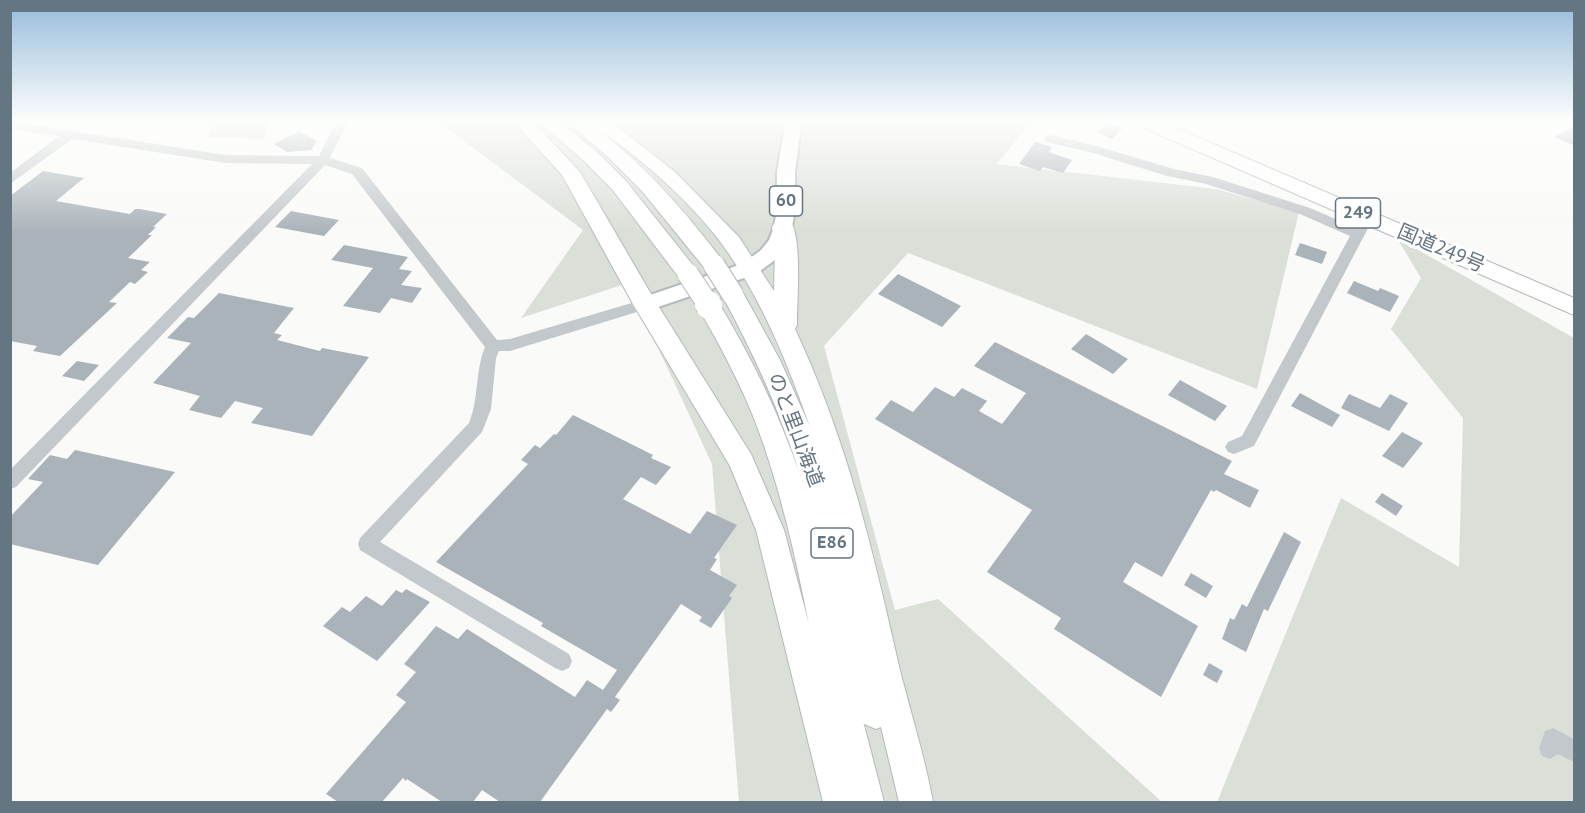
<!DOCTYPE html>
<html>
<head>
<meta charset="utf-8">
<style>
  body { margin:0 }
  #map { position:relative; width:1585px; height:813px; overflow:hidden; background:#fafaf8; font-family:"PT Sans",sans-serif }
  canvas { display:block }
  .frame { position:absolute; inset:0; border:12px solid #657683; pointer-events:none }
</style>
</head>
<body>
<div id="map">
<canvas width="1585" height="813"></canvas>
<div class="frame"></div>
</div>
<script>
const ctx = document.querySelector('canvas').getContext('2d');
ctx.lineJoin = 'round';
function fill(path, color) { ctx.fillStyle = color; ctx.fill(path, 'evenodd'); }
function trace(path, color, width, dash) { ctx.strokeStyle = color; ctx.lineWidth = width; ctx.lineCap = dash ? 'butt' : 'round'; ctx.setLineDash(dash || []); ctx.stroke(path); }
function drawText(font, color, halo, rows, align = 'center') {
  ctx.font = font + ' "PT Sans","Noto Sans JP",sans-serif'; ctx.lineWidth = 6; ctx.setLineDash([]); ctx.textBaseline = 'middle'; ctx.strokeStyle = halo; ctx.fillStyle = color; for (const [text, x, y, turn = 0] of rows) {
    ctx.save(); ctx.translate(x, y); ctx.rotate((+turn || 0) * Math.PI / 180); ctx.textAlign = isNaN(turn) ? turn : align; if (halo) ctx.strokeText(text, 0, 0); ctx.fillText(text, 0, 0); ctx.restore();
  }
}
const green = new Path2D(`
  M214,120H269L265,139L207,137Z
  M436,120H1032L997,164L1216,189L1299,212L1257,389L908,253L824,346L895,610L938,599L1162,802H739L712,464L628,283L521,318L583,230Z
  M1397,238L1574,338V802H1217L1341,498L1459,567L1463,418L1391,329L1421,278Z`);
const building = new Path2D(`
  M1108,122L1123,128L1112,139L1097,132Z
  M1575,125V146L1555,137Z
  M299,131L317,141L311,150L287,152L274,144Z
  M1035,142L1052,147L1049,152L1072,160L1063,173L1043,167L1040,171L1019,164Z
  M43,171L84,178L56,201L130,214L135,209H140L167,214L153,227H156L148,235H152L128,258L150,262L141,270L148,272L135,284L130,282L109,302L117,303L60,356L33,351L37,346L10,341V196Z
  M291,211L339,220L324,236L275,227Z
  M1300,243L1327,252L1322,264L1295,255Z
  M344,245L408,257L399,269L412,271L401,285L422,288L412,303L391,298L380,313L343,306L373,268L331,260Z
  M898,274L928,289L961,306L942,327L878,294Z
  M1354,281L1378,291L1380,288L1399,296L1390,312L1347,293Z
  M219,293L294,308L274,333L282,335L277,340L320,351L322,348L369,357L312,436L251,423L263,408L235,401L221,418L189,410L200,396L153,383L191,343L167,338L188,317L194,318Z
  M1086,334L1128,359L1113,374L1071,349Z
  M995,342L1232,461L1224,474L1259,490L1250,508L1216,490L1214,492L1211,490L1162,577L1135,562L1123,582L1198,626L1161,697L1054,629L1061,618L987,572L1032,510L875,419L891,400L913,412L935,387L954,397L962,388L987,401L979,411L1002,424L1026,393L974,366Z
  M77,361L99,365L84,381L62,376Z
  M1180,380L1227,406L1215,421L1168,395Z
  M1300,393L1340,415L1332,427L1291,406Z
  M1349,394L1380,408L1390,394L1408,403L1389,431L1341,408Z
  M573,415L653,455L651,458L671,467L656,485L641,477L623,499L690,534L707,511L737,525L714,558L717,559L710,570L737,585L729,596L732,598L711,628L699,621L702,617L681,604L615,697L620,700L611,712L607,709L540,802H500L482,790L473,802H442L407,779L406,781L403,778L382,802H338L326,794L406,702L396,695L416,672L404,664L436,626L458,639L467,629L575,697L587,680L603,690L617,670L541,626L543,623L436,562L528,464L521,460L535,445L540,448L554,434L556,435Z
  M1402,432L1423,443L1403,468L1382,456Z
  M75,450L175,472L98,565L10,544V517L43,482L28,479L50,455L67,459Z
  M1382,493L1403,506L1396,516L1375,502Z
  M1284,532L1301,542L1268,611L1264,609L1246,652L1222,639L1230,618L1234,620L1242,604L1247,607Z
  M1191,573L1213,586L1206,598L1184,585Z
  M406,589L430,602L377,661L323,626L342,607L350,612L366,596L382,606L396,590L402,593Z
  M1209,663L1223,671L1217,683L1203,675Z`);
const minor = new Path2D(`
  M337,120H349L330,158L362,168L497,340L510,339L645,299L652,304L650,308L510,351H499L496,358L491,409L482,432L380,542L569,654L572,661L569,668L562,671L555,668L360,550L358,544L360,538L469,423C479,399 475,371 485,347L352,174L325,165L16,487L10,489V470L312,164L226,163L72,139L10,184V173L59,136L10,129V121L226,155L319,156Z
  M1050,135L1093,145L1174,169L1213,177L1310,208L1354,227L1357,223H1367L1369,226L1365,234L1254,446L1234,454L1228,452L1225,447L1228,442L1242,436L1350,236L1300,214L1206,184L1167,176L1086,151L1046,142L1044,139L1046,136Z
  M1553,728L1574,739V762L1558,754L1550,759L1542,756L1539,748L1545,731Z`);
const major = new Path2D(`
  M786,120H802L795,172V210L792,227L788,241L775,260L756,274L652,309L645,311L638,309L635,304L638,299L742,264L761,250L769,240L774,227L777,210V172Z`);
const highway = new Path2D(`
  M512,120H531L580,172L654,299L751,454L784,530L809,624C795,555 780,486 755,421C739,381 719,343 697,306L701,300L709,298L717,300C751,356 779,413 800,475C781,412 753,353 722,295L725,289L733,287L741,289L780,360L810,427C789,367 765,307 729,254C699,209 641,157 596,128C645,165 685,211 722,260L725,265L722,270L714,273L706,270L642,191L607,156L565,120H585L589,123L588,120H609L675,172L739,237L774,291L775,247L772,227L775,222L783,220L791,222C802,240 797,301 797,325L795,329C847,440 872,547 899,666C910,711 925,757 933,802H899L881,727L876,729L864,724L863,721L884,802H823L756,530L730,466L633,304L562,175Z
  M537,120H557L597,152L626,181L696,269L699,274L696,279L688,282L680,279L612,189L583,160Z
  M1133,120H1157L1574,298V315L1135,124Z`);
const highwayBridgeFar1 = new Path2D(`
  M714,265L733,295
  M688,274L709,306`);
const highwayBridge = new Path2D(`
  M708,304L709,306`);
const shields = [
  [786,201,33],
  [1358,213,45],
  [832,543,42]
];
const shieldNames = [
  ["60",786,201],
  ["249",1358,213],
  ["E86",832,543]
];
const streetNames = [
  ["国道249号",1441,249,23],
  ["のと里山海道",795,430,69]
];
fill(green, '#dadfd7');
fill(building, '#aab3b9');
trace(major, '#b5babe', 4);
trace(highway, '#b4b9bd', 2);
fill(minor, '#c3c8cc');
fill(major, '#fff');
fill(highway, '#fff');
trace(highwayBridgeFar1, '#b4b9bd', 23, []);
trace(highwayBridge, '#b4b9bd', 28, []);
trace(highwayBridgeFar1, '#fff', 21);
trace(highwayBridge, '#fff', 26);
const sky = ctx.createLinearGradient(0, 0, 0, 233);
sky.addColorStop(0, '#96bcdc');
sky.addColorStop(0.52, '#fdfdfc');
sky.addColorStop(1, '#fdfdfc00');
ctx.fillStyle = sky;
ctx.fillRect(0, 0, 1585, 233);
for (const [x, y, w] of shields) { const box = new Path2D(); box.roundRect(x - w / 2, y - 15, w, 30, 4.5); ctx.fillStyle = '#fff'; ctx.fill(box); trace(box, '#657683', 1.5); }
drawText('bold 18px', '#657683', null, shieldNames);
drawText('20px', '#657683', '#fff', streetNames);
</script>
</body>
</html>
